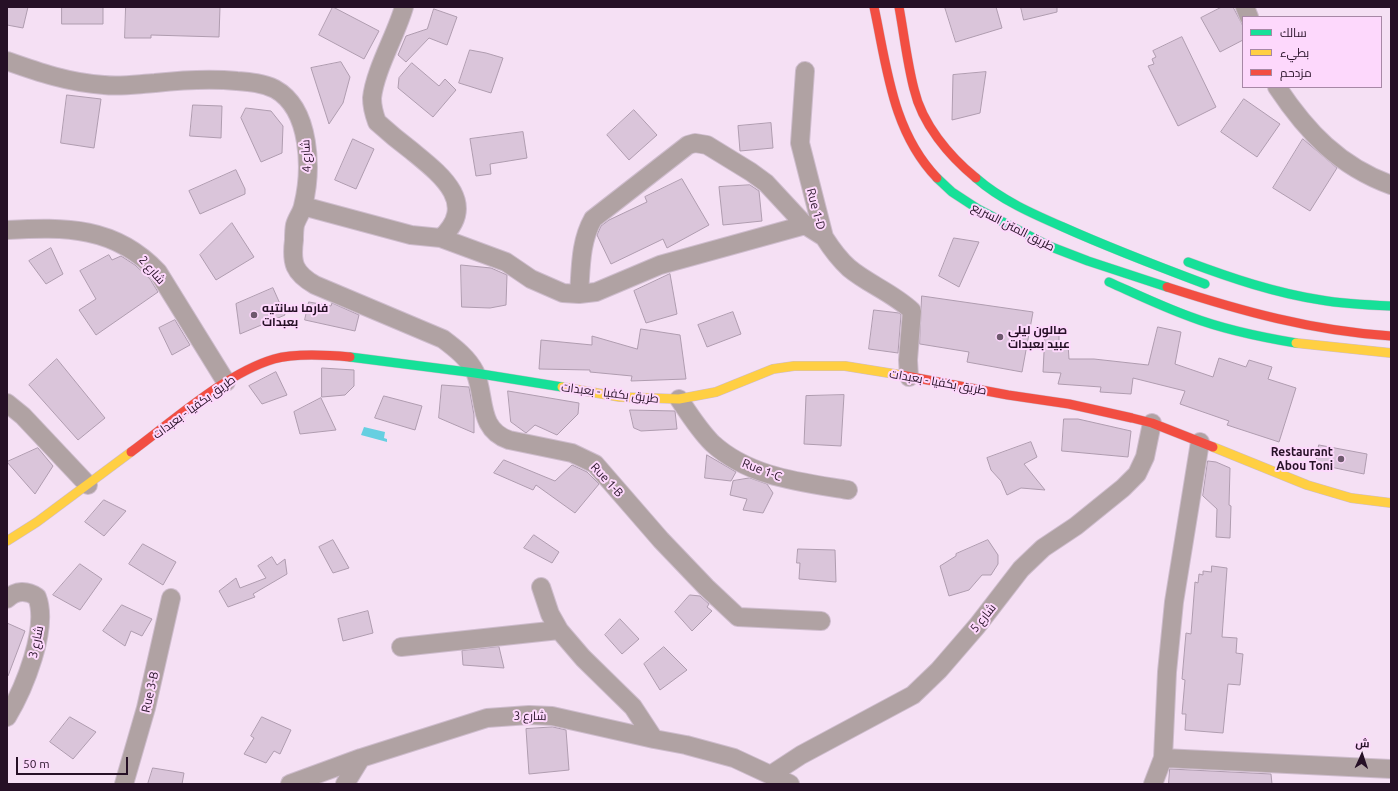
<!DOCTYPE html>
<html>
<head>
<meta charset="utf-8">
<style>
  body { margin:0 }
  #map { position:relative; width:1398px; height:791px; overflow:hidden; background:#f5e0f4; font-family:Ubuntu,Cairo,sans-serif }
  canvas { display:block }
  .frame { position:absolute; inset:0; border:8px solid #261026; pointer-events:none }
  .legend { position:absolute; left:1242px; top:16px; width:140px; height:72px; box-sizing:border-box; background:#fdd8fc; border:1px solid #a788a6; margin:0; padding:5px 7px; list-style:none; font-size:12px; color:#261026 }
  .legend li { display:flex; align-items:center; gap:8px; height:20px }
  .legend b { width:20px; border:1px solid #a788a6 }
  .north { position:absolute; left:1342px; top:735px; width:40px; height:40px; -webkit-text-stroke:3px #fdd8fc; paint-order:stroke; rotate:3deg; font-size:11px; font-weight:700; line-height:16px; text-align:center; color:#261026 }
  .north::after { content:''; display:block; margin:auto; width:14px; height:18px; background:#261026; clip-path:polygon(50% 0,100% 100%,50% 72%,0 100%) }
  .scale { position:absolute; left:16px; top:757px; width:112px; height:18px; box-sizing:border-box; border:2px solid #261026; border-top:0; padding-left:5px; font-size:12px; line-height:14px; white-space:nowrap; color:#261026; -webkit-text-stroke:3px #fdd8fc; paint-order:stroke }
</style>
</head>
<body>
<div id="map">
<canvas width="1398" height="791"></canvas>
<div class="frame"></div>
<ul class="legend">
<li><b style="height:5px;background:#16e098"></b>سالك</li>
<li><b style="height:5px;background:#ffcf43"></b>بطيء</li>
<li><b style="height:5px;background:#f24e42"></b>مزدحم</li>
</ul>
<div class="north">ش</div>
<div class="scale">50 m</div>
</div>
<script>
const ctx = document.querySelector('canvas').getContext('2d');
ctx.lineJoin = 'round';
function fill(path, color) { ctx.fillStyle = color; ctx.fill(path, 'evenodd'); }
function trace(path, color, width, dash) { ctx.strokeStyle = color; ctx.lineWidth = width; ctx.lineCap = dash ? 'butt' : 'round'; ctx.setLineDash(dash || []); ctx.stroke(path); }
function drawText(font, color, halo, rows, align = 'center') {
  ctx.font = font + ' Ubuntu,Cairo,sans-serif'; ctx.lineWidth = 4; ctx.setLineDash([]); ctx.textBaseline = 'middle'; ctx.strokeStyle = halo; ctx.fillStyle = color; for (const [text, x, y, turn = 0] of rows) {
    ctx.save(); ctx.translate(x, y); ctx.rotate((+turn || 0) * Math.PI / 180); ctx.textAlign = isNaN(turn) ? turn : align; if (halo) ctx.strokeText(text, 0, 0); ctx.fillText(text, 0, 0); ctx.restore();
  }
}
const water = new Path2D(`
  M364,427L385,432L384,438L387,439V442L361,435Z`);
const building = new Path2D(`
  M7,7H28L23,28L7,25Z
  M62,7H103V24H62Z
  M126,7H220L219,37L151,35V38H125Z
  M333,7L379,31L364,59L319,35Z
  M945,7H996L1002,28L956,42Z
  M1021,7H1057V12L1024,20Z
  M1222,7H1233L1243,26V40L1220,52L1201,18Z
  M434,9L457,17L447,45L429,38L406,62L398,55L406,36L427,29Z
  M1182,37L1216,107L1178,126L1148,66L1154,64L1152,59L1156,57L1153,51Z
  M470,50L486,53L503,58L491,93L459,83Z
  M341,62L350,77L343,103L329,124L311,68Z
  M412,63L439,86L445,79L456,90L433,117L398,88L399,78Z
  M986,72L980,113L952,120L953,75Z
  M67,95L101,99L94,148L61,143Z
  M1244,99L1280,124L1257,157L1221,132Z
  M193,105L222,106L221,138L190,136Z
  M246,108L271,111L283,126L282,153L261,162L241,118Z
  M634,110L657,135L629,160L607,135Z
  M771,123L773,148L740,151L738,126Z
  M523,132L527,158L490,164L491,174L476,176L470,139Z
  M353,139L374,149L356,189L335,180Z
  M1303,139L1337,168L1310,211L1273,188Z
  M236,170L245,189V194L200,214L189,191Z
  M682,179L709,225L667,248L663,239L611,264L597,235L601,226L609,220L647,202L645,197Z
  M750,185L759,191L762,221L723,225L719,187Z
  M232,223L254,257L216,280L200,255Z
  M954,238L979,242L959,287L939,276Z
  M51,248L63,274L46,284L29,261Z
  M109,255L112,260L121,256L135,265L150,279L158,292L96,335L79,310L96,299L80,271Z
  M461,265L491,268L507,275L506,305L490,308L462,307Z
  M670,274L677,314L646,323L634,291Z
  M273,288L285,315L240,334L236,304Z
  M922,296L1033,312L1022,372L967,362L969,352L920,344Z
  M309,302L331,306L332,303L359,315L355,331L305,320Z
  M874,310L899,313L901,315L898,353L869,349Z
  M733,312L741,334L707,347L698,325Z
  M175,320L190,345L172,355L159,328Z
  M1158,327L1181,332L1175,364L1213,377L1219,358L1246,367L1249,360L1272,367L1268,379L1296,388L1279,442L1227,425L1229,421L1180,404L1185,391L1133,378L1131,394L1100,392L1101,387L1058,384L1061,373L1043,372L1045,333L1059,334V343L1068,344L1069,359H1094L1148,365Z
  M641,329L680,335L686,379L631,381L632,376L590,372V370L539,369L541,340L592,345V336L637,349Z
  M57,359L105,418L78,440L29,385Z
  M322,368L354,370V386L345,395L322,397Z
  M276,372L287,395L262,404L249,386Z
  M442,385L469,387L474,415V433L439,418Z
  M508,391L579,403L578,414L557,435L535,425L526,433L511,422Z
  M844,395L841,446L804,444L806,396Z
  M384,396L422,406L415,430L375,418Z
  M321,398L336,430L300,434L294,412Z
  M630,410L675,411L677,429L641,431L634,428Z
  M1064,419H1078L1131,431L1128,457L1062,451Z
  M1031,442L1037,457L1024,464L1045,490L1021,488L1007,495L1001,481L991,470L987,458Z
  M1319,445L1367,454L1364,474L1316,464Z
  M38,448L53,466L35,494L7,462Z
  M707,455L736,472L731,481L705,478Z
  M504,460L555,481L572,465L587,472L599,484L575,513L536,485L533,490L494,473Z
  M1208,461L1216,462L1230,468L1229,505L1231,506L1230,538L1216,537L1217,509L1203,496Z
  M750,478L767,484L773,493L763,513L743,510L747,499L730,495L733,481Z
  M104,500L126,511L104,536L85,522Z
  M534,535L559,552L552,563L524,548Z
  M333,540L349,568L333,573L319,547Z
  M988,540L998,555V564L991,575H982L969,590L949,596L940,566L956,556V554Z
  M143,544L176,562L163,585L129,564Z
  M798,549L835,550L836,582L799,579L800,563H797Z
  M272,557L277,565L285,559L287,574L253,594L255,597L228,607L219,591L236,578L240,588L266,578L258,566Z
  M80,564L102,579L80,610L53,595Z
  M1212,566L1227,568L1222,637L1237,638L1236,653L1243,654L1240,685L1228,684L1223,733L1185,730L1186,714H1182L1185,680L1182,679L1186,633L1191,634L1195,582L1198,583L1199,574L1203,575V571L1211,572Z
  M690,595L700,596L709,604L707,607L712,611L692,631L675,612Z
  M122,605L152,619L142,636L131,631L125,646L103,631Z
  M368,611L373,633L343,641L338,619Z
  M620,619L639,639L622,654L605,635Z
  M7,623L25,631L8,676H7Z
  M499,647L504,668L463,665L462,651Z
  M664,647L687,670L660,690L644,664Z
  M70,717L96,732L73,759L50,742Z
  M262,717L291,730L280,754L274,751L266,763L244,754L254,738L251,736Z
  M553,727L566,730L569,770L529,774L526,729Z
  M153,768L184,773L182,784H148Z
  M1170,769L1271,774L1272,784H1169Z`);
const street = new Path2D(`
  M1245,7L1249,17
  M7,61C38,72 70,83 104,85C121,87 138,84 155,83C182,80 209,78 237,81C250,82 263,83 275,89C311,109 312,170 303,206C302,212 297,218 295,225C294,230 294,235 294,240C291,263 294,273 315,285L443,339C455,348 468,358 475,372C486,397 477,429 509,440L572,453L595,464L661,540L706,587L738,617L821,621
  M805,71L800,143L824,237C831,248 839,259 849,268C868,284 893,293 912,311L908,360L909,377
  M1277,87C1307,132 1339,166 1391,185
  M303,206L411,235L441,238C479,203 440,174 412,151C400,142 388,132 377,122C374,114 372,106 372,98C375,70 396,35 404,7
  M7,230C65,227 115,226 158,272L226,382
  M441,238L506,262L531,279L563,293L579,294L596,292L660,265L805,225
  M579,294C581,268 580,242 593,219L688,145L695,143L707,145L751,172L766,183L805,225L824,237
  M679,399C689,414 699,430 712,443C749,477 800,482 848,490
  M7,403L23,416L88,485
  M541,587L550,614L559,630L583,658L633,707L654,739
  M7,599C16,590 27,590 37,597C49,628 24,689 7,717
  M401,647L559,630
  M1163,758L1391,769
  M772,774L801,755L913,695L939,670L977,626L1021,569L1043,548L1076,526L1123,488L1137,474L1145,457L1152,423
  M124,784L146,708L171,598
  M290,784L361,758L487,718L529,715L552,716L654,739L686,745L734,758L790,784
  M345,784L361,758
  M1153,784L1163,758L1167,672L1174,602L1200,442`);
const fast = new Path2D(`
  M937,178L952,192L978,209L1049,246L1088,261L1167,287
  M976,178C1001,200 1033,214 1063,227C1110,248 1157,266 1205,284
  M1188,262C1231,278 1275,293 1321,300C1344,304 1367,305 1391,306
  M1109,282C1136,294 1163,307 1191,317C1225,330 1260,337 1296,343
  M350,357L475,373L562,387`);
const slow = new Path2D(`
  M1296,343L1391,353
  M562,387L620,397L679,399L716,392L773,369L794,366H845L901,375
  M1213,447L1307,485L1351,498L1391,503
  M7,541L37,522L131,452`);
const jam = new Path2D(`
  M874,7C887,67 892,131 937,178
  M899,7C904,34 907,62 914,89C922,124 949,156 976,178
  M1167,287C1241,311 1313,331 1391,336
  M901,375L1008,395L1069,404L1132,418L1152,423L1213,447
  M131,452C172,422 226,373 274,359C295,353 328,355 350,357`);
const markers = [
  [254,315,4,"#6e596e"],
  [1000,337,4,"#6e596e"],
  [1341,459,4,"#6e596e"]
];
const streetNames = [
  ["شارع 4",306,156,-93],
  ["Rue 1-D",816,209,75],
  ["طريق المتن السريع",1013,227,27],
  ["شارع 2",152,270,49],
  ["طريق بكفيا - بعبدات",938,382,10],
  ["طريق بكفيا - بعبدات",610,393,7],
  ["طريق بكفيا - بعبدات",194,407,-36],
  ["Rue 1-C",762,470,21],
  ["Rue 1-B",607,480,47],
  ["شارع 5",983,618,-51],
  ["شارع 3",36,642,-78],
  ["Rue 3-B",150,692,-77],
  ["شارع 3",530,716,1]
];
const poiNames = [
  ["فارما سانتيه",262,308],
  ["بعبدات",262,322],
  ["صالون ليلى",1008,330],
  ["عبيد بعبدات",1008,344],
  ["Restaurant",1333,452,"right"],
  ["Abou Toni",1333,466,"right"]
];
fill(water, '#66cfe1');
fill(building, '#dac5da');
trace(building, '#af9caf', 1);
trace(street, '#cebccd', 20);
trace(fast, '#cebccd', 10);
trace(slow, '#cebccd', 10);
trace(jam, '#cebccd', 10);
trace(street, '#b0a2a3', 18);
trace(fast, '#16e098', 9);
trace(slow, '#ffcf43', 9);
trace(jam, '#f24e42', 9);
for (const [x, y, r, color] of markers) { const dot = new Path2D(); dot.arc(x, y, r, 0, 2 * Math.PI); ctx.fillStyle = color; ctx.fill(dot); trace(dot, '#fdd8fc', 1.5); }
drawText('12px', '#261026', '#fdd8fc', streetNames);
drawText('bold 12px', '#261026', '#fdd8fc', poiNames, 'left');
</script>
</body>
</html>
